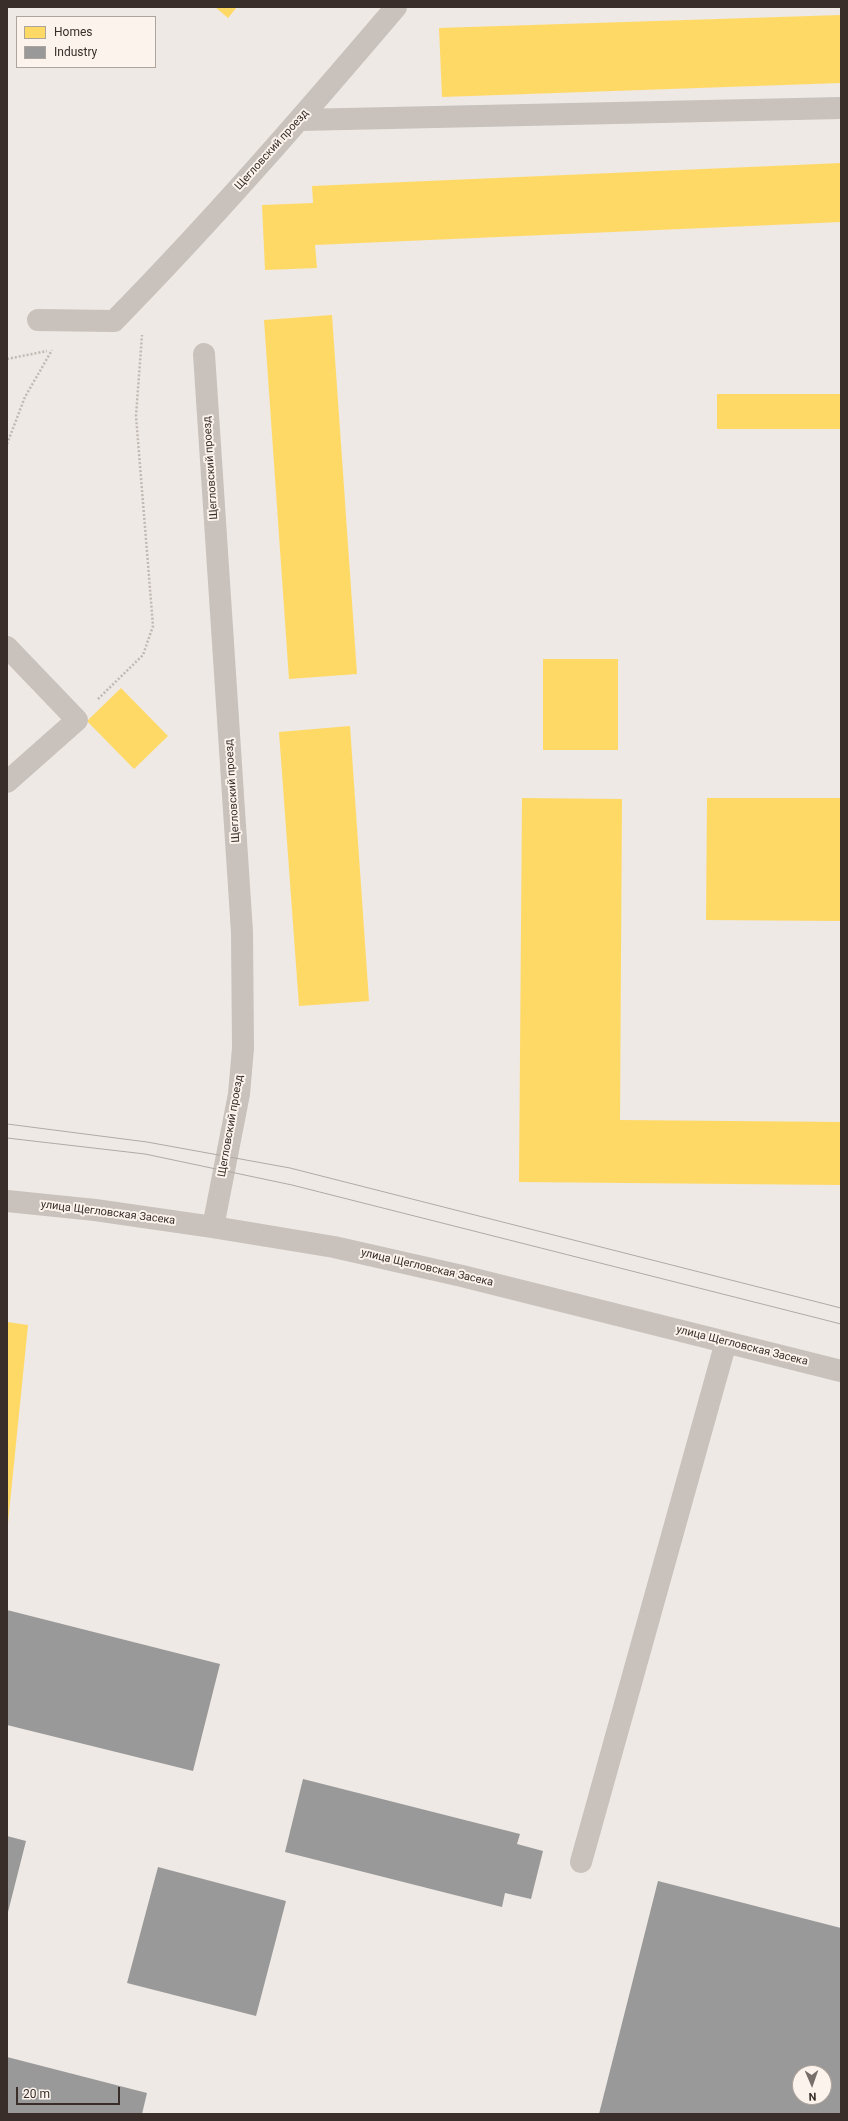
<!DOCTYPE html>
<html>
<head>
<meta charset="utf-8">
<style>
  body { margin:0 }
  #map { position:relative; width:848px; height:2121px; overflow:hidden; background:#eee9e4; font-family:Roboto,sans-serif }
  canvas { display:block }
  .frame { position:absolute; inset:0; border:8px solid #392e2a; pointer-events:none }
  .legend { position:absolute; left:16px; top:16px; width:140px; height:52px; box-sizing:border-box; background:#fbf3ec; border:1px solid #ada49e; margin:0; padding:5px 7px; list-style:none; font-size:12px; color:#392e2a }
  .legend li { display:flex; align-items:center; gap:8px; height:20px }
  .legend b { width:20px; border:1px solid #ada49e }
  .north { position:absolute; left:792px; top:2065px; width:40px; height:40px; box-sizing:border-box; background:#fbf3ec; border:1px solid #ada49e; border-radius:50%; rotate:178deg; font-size:11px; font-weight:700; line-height:16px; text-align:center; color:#392e2a }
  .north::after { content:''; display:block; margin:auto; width:14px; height:18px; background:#786f6b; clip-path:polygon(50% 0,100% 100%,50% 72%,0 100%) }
  .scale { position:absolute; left:16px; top:2087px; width:104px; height:18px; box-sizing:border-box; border:2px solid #392e2a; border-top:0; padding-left:5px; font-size:12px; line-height:14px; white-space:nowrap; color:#392e2a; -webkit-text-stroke:3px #fbf3ec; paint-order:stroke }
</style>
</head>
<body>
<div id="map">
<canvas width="848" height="2121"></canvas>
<div class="frame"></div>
<ul class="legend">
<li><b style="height:11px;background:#ffd966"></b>Homes</li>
<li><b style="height:11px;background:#999"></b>Industry</li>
</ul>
<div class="north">N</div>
<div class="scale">20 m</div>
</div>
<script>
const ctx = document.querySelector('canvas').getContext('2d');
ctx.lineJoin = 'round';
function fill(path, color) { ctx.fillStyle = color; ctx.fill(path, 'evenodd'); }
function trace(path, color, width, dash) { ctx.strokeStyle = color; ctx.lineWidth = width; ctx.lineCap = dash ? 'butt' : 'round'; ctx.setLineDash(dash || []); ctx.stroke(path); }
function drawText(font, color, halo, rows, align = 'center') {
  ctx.font = font + ' Roboto,sans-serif'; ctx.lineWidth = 4; ctx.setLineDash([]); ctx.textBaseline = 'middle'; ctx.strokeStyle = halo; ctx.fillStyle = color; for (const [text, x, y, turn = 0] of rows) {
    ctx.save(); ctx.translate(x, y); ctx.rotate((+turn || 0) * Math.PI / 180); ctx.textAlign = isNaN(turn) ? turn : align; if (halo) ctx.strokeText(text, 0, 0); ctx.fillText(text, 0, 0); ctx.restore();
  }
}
const homes = new Path2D(`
  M215,7H237L228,18Z
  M841,15V83L442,97L439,28Z
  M841,163V222L315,245L317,268L265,270L262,205L313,203L312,186Z
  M332,315L357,674L289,679L264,320Z
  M717,394H841V429H717Z
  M543,659H618V750H543Z
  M121,688L168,736L134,769L87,721Z
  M350,726L369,1001L299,1006L279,732Z
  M522,798L622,799L620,1120L841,1122V1185L519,1182Z
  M707,798H841V921L706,920Z
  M7,1322L28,1325L8,1523H7Z`);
const industry = new Path2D(`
  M7,1610L220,1664L193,1771L7,1725Z
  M303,1779L520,1834L517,1844L543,1851L531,1899L505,1893L502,1907L285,1852Z
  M7,1836L26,1841L8,1912H7Z
  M158,1867L286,1901L256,2016L127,1983Z
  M658,1881L841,1928V2114H599ZM800,2073H824V2097H800Z
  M7,2057L147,2093L142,2114H7Z`);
const path = new Path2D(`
  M7,359L47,351
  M7,444L25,397L52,350
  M98,699L143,655L153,626L136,416L142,335`);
const minor = new Path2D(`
  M300,120L841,108
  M38,320L114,321C213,220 305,114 396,7
  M204,354L242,932L243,1048L239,1094L213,1227
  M7,647L77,720L7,782
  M7,1201L95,1210L213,1227L334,1247L462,1276L841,1371
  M581,1862L726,1342`);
const tram = new Path2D(`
  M7,1124L147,1142L290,1168L841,1308
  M7,1138L145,1154L292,1185L841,1324`);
const streetNames = [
  ["Щегловский проезд",272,150,-48],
  ["Щегловский проезд",211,468,-94],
  ["Щегловский проезд",233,791,-94],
  ["Щегловский проезд",231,1126,-80],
  ["улица Щегловская Засека",108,1213,7],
  ["улица Щегловская Засека",427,1268,13],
  ["улица Щегловская Засека",742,1346,14]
];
fill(homes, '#ffd966');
fill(industry, '#999');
trace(path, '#c1b9b4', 2.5, [2, 2]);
trace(minor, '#c8c1bc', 22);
trace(tram, '#b0aaa6', 1);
drawText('11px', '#392e2a', '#fbf3ec', streetNames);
</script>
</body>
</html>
